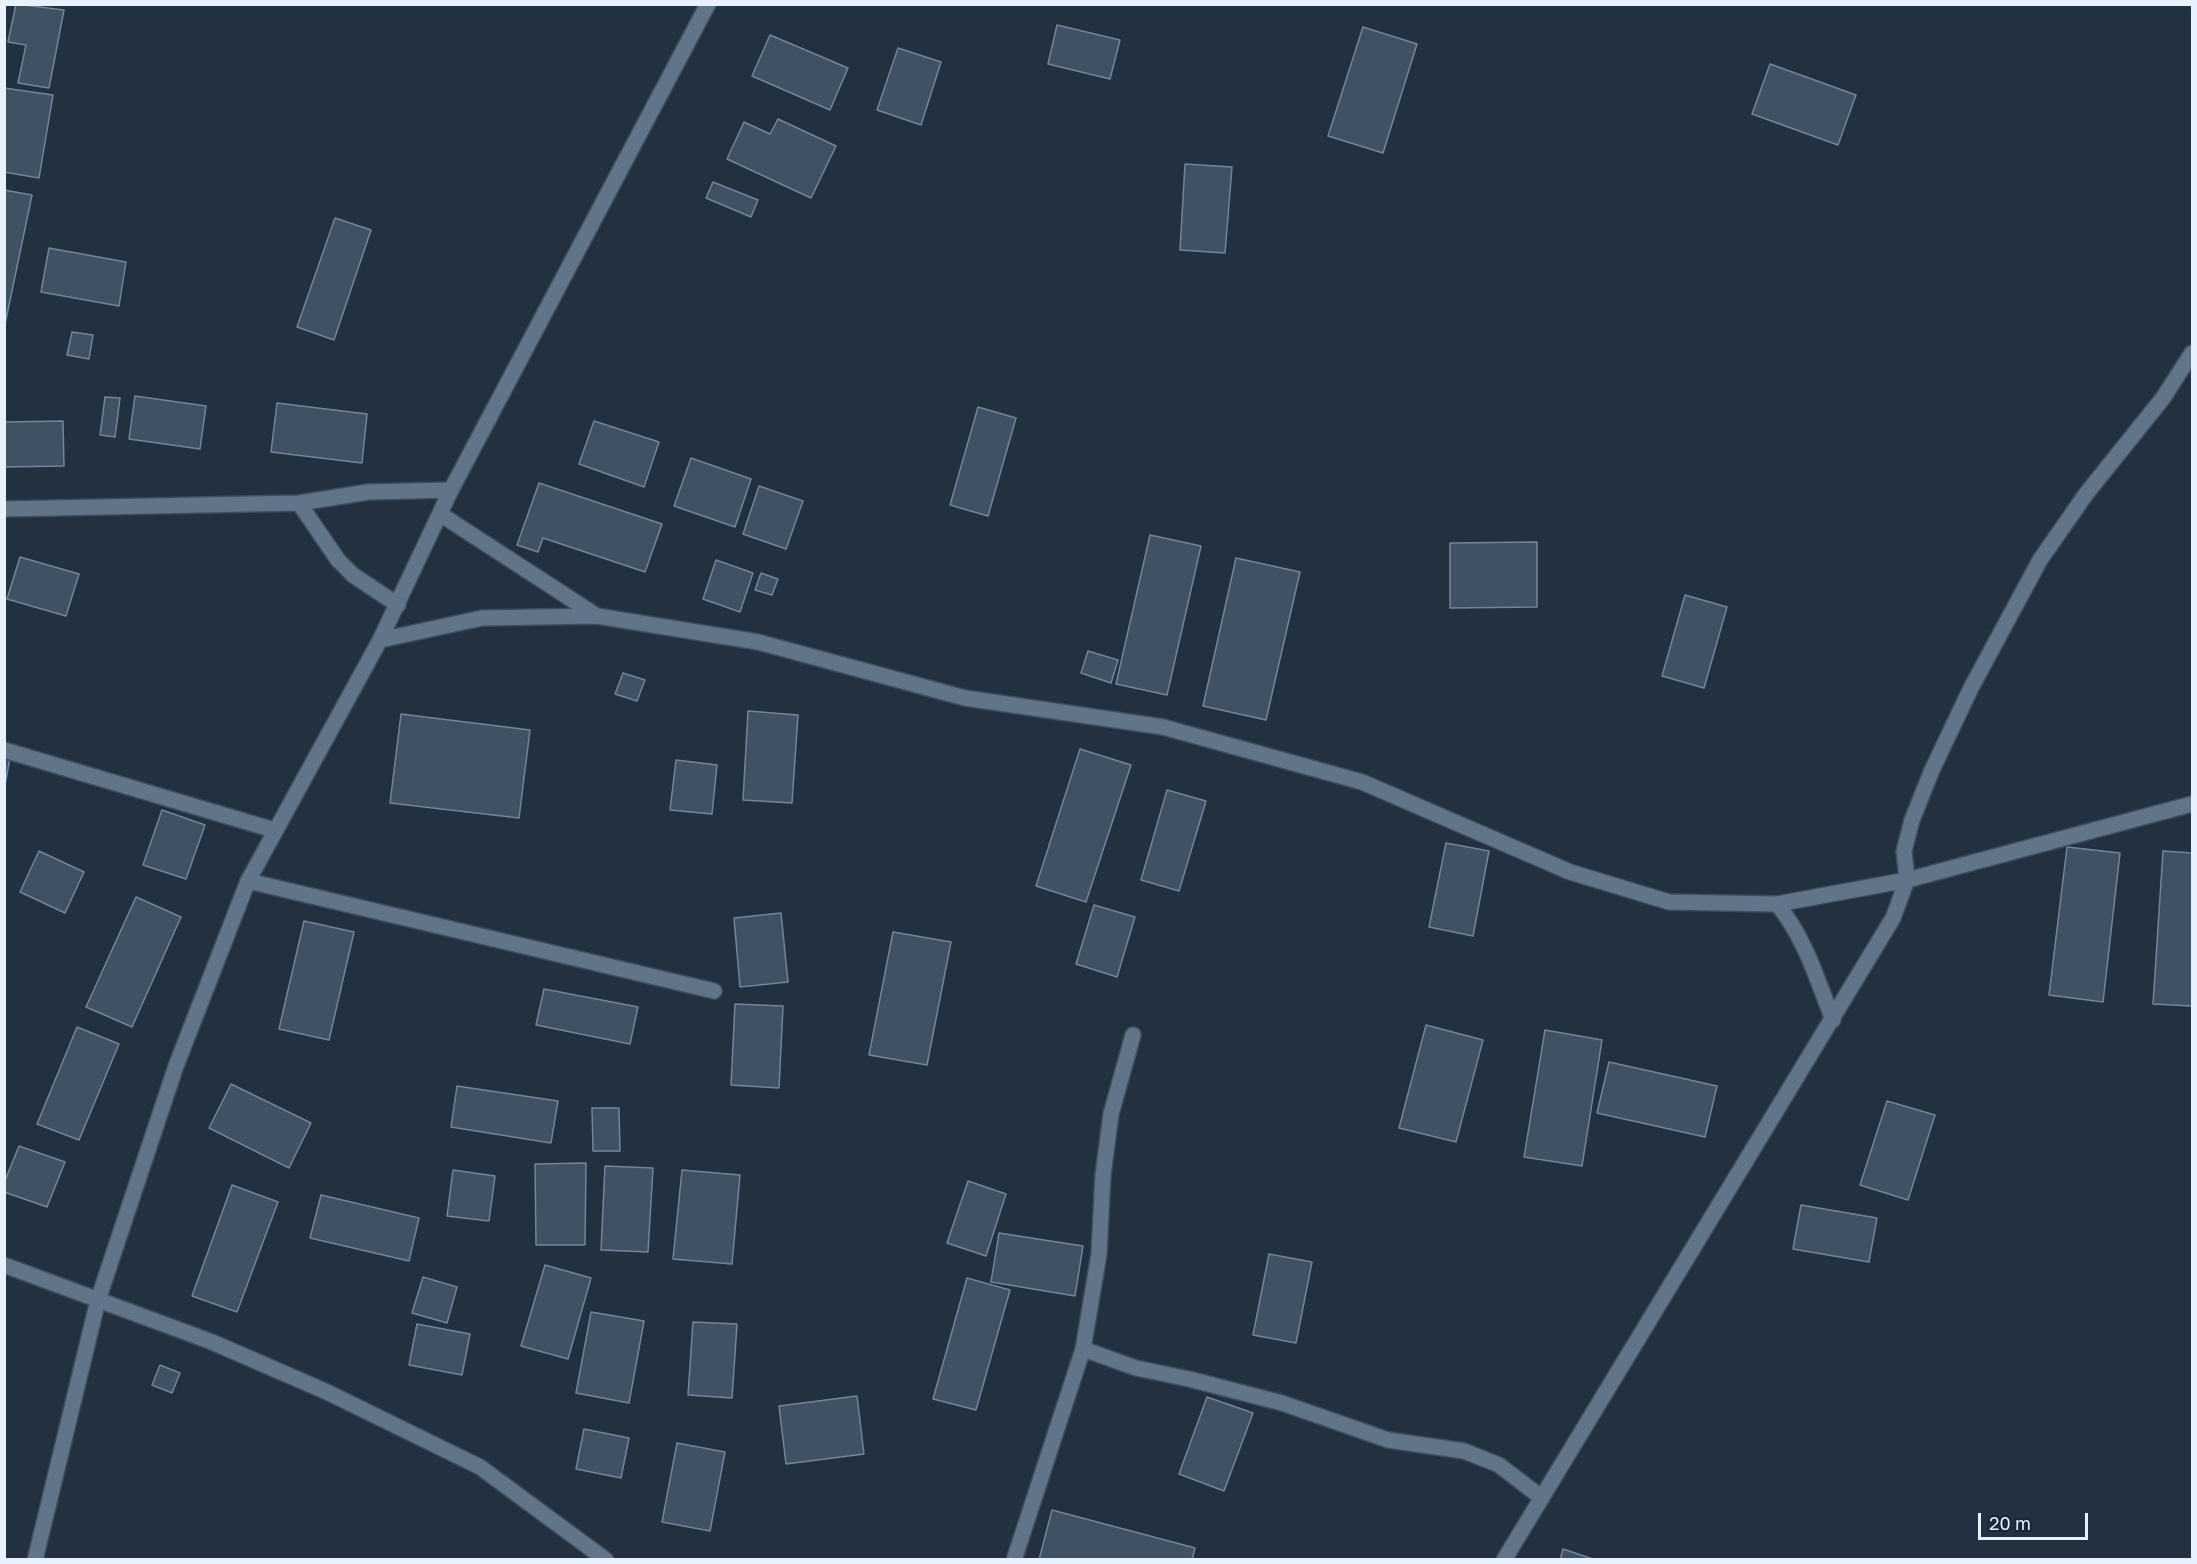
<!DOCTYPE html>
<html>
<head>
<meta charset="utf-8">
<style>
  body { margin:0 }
  #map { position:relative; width:2197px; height:1564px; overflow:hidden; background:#213142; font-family:"Golos Text",sans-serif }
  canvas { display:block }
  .frame { position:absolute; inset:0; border:6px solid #e8f2fe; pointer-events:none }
  .scale { position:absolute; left:1978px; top:1513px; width:110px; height:27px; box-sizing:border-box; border:3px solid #e8f2fe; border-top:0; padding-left:8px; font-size:18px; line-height:21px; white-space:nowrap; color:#e8f2fe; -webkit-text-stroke:4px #172738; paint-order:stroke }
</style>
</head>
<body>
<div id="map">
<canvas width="2197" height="1564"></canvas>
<div class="frame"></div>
<div class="scale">20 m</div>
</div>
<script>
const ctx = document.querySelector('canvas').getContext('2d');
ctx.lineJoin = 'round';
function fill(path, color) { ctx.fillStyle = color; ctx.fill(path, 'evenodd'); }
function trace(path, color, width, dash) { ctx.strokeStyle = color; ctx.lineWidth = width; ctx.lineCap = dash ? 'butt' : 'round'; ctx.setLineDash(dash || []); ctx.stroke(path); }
const building = new Path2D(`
  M16,4L64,10L49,88L18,83L26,45L8,42Z
  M1057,25L1120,40L1110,79L1048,64Z
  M1363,27L1417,44L1383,153L1328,136Z
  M770,35L848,68L830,110L752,76Z
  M898,48L941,62L921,125L877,110Z
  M1770,64L1856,95L1838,145L1752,114Z
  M4,88L53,95L39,178L4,172Z
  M778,119L836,146L811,198L727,159L744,122L770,134Z
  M1185,164L1232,167L1225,253L1180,250Z
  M713,182L758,200L751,217L706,198Z
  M4,190L32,195L4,329Z
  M335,218L371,230L334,340L297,327Z
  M49,248L126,262L119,306L41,292Z
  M72,332L93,335L89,359L67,355Z
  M135,396L206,406L200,449L129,439Z
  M105,397L120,398L115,437L100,435Z
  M277,403L367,414L362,463L271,452Z
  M978,407L1016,418L988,516L950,505Z
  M63,421L64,466L4,467V422Z
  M594,421L659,442L644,487L579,464Z
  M691,458L751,479L735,527L674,506Z
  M539,483L662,524L645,572L543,538L538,552L517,545Z
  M759,486L803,501L786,549L743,534Z
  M1150,535L1201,546L1167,695L1116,684Z
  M1537,542V607L1450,608V543Z
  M20,557L79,574L66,616L7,599Z
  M1236,558L1300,572L1266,720L1203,706Z
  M716,560L753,573L740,612L703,599Z
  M761,573L778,579L772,595L755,590Z
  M1685,595L1727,607L1704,688L1662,676Z
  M1088,651L1118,660L1111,683L1081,673Z
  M623,673L645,680L637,701L615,694Z
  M748,711L798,715L792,803L743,800Z
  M401,714L530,730L519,818L390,803Z
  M1080,749L1131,765L1086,902L1036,886Z
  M4,755L10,757L4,791Z
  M676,760L717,765L712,814L670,810Z
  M1167,790L1206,801L1179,891L1141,880Z
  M162,810L205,825L186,879L143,865Z
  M1446,843L1489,851L1473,936L1429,927Z
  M2067,847L2120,853L2103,1002L2049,995Z
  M39,851L84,872L65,913L20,892Z
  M2163,851L2192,853V1006L2153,1004Z
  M136,897L181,917L132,1027L86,1007Z
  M1094,905L1135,917L1117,977L1076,964Z
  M781,913L788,982L740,987L734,918Z
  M304,921L354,932L329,1040L279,1029Z
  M893,932L951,942L927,1065L869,1055Z
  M544,989L638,1007L630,1044L536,1025Z
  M735,1004L783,1006L779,1088L731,1085Z
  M1426,1025L1483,1040L1456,1142L1399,1128Z
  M77,1027L119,1044L79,1140L37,1124Z
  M1545,1030L1602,1040L1582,1166L1524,1157Z
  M1609,1062L1717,1086L1705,1137L1597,1113Z
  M231,1084L311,1123L289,1168L209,1128Z
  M457,1086L558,1101L551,1143L451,1127Z
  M1887,1101L1935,1115L1908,1200L1860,1185Z
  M592,1108H619L620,1151H593Z
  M19,1146L65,1162L47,1207L4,1192V1183Z
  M586,1163L585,1245H536L535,1164Z
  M605,1166L653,1168L648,1252L601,1250Z
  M453,1170L495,1176L489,1221L447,1216Z
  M682,1170L740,1175L732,1264L673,1259Z
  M968,1181L1006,1194L986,1256L947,1243Z
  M232,1185L278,1202L237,1312L192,1296Z
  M321,1195L419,1218L409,1261L310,1238Z
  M1801,1205L1877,1218L1869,1262L1793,1249Z
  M999,1233L1083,1246L1075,1296L991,1282Z
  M1269,1254L1312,1262L1296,1343L1253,1335Z
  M545,1265L591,1278L568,1359L521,1346Z
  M423,1277L457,1287L447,1323L412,1313Z
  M967,1278L1010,1290L976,1410L933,1399Z
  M591,1312L644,1321L629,1403L576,1393Z
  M693,1322L737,1324L732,1398L688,1395Z
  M417,1324L470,1334L462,1375L409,1365Z
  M160,1365L180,1373L172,1393L152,1385Z
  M857,1396L864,1454L786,1464L779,1406Z
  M1207,1397L1253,1413L1224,1491L1179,1474Z
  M584,1429L629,1438L621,1478L576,1469Z
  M677,1443L725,1452L710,1531L662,1522Z
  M1052,1510L1195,1548L1192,1560H1039Z
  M1563,1549L1596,1560H1560Z`);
const street = new Path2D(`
  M299,503L338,560L353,575L398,605
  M4,509L299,503L368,492L451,490
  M440,514L597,616L758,642L965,698L1163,727L1362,782L1570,872L1669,902L1777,904L1907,880L2192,804
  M380,640L482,618L597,616
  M4,750L274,830
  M248,881L714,991
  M1777,904C1805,938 1817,979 1833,1020
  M4,1265L212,1342L327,1392L480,1467L606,1560
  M1083,1349L1136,1368L1189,1379L1282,1403L1388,1440L1464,1451L1499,1465L1542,1498
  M35,1560L98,1300L176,1066L248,881L380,640L451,490L708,4
  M1014,1560L1083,1349L1099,1254L1103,1175L1111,1114L1133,1035
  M1504,1560L1893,918L1907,880L1904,851L1912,820L1932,770L1971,688L2040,560L2086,494L2163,398L2192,353`);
fill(building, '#405164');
trace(building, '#73859a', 1.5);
trace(street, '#3f4c5b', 18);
trace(street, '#627488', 15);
</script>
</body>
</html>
